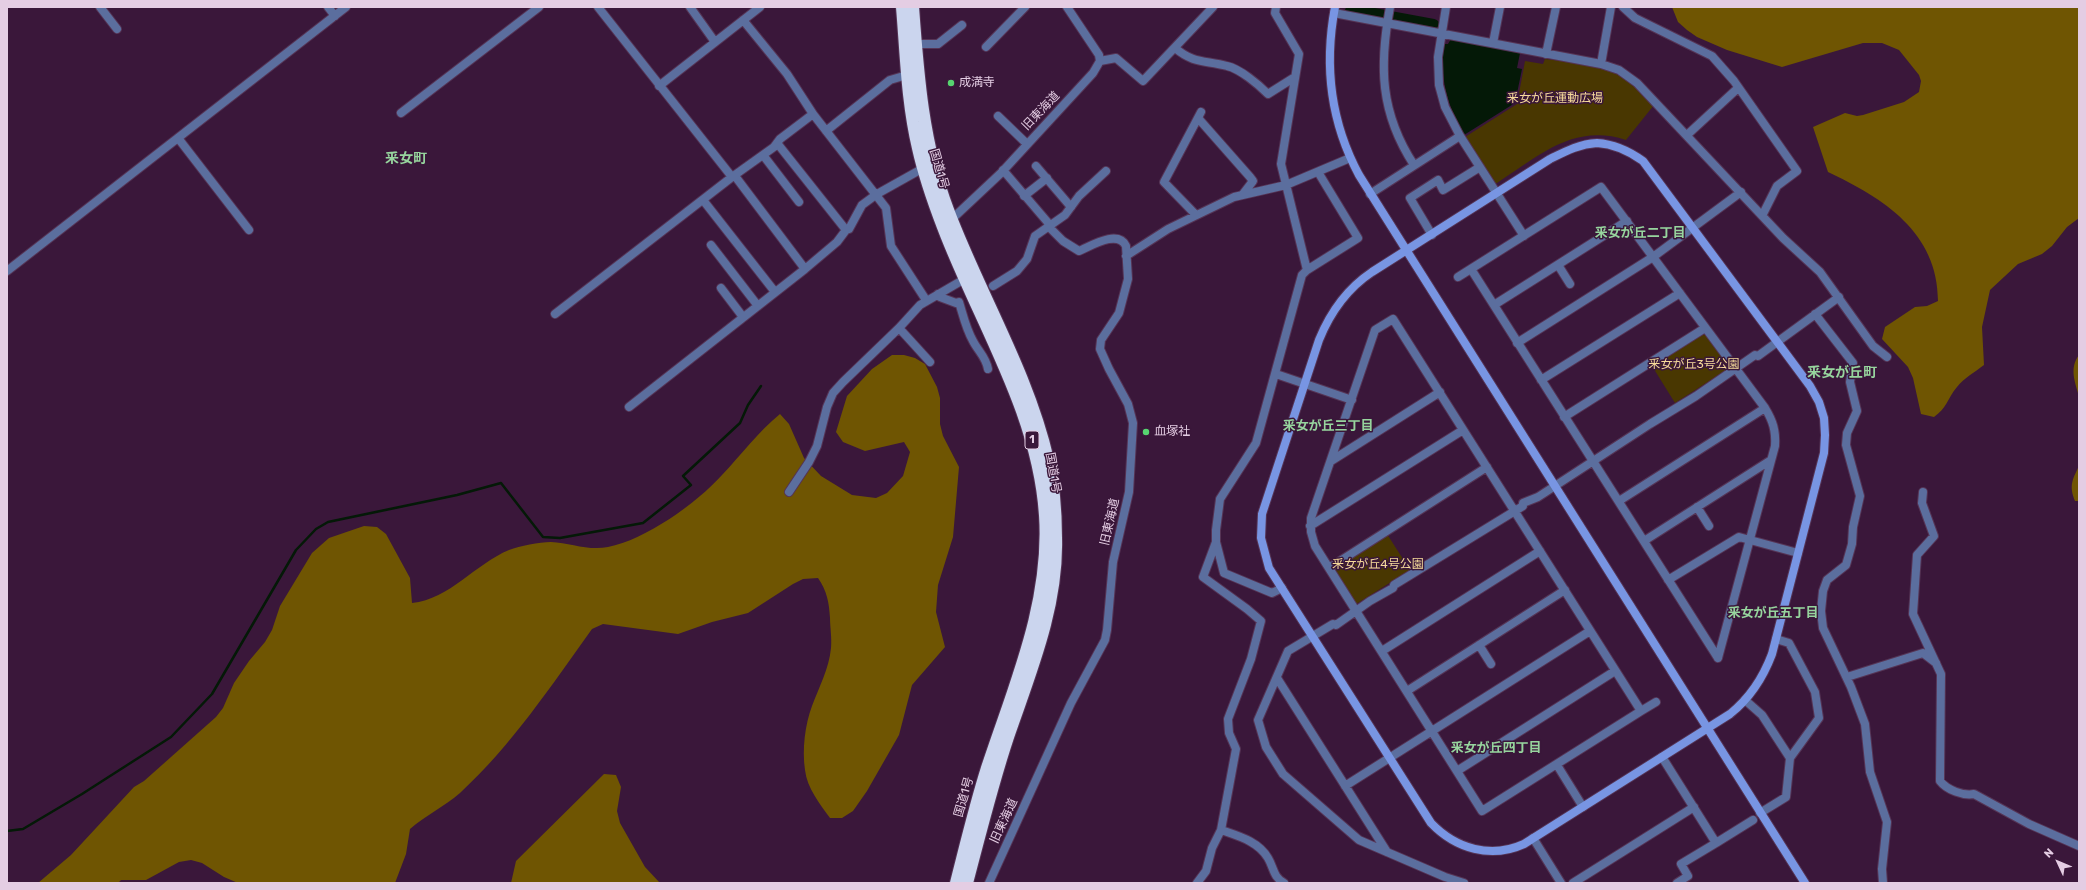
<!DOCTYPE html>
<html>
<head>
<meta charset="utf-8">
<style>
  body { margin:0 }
  #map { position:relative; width:2086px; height:890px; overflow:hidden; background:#3a173a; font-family:Rubik,sans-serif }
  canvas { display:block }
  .frame { position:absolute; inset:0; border:8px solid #e4cde3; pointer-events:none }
  .north { position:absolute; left:2038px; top:842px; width:40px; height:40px; -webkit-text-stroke:3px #3a173a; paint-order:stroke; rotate:314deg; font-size:11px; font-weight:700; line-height:16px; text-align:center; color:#e4cde3 }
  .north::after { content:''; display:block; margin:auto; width:14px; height:18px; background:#e4cde3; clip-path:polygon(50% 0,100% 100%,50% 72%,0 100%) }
</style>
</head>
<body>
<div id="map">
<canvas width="2086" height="890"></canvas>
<div class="frame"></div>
<div class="north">N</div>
</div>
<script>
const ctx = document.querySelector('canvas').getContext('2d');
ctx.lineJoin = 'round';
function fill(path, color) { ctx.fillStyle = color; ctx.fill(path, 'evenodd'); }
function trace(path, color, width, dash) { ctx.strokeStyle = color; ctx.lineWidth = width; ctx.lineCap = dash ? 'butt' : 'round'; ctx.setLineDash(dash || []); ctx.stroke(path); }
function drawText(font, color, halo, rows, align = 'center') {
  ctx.font = font + ' Rubik,"Noto Sans JP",sans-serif'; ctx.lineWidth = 3; ctx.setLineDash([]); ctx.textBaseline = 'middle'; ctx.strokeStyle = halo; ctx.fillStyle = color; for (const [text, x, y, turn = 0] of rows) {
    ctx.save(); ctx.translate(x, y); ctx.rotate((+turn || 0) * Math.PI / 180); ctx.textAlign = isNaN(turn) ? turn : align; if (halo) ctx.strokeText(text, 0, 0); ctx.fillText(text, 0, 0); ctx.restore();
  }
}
const green = new Path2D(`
  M1545,59C1574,63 1608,63 1631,83C1639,89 1646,97 1654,105L1626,140C1573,123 1539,156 1497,183H1494L1465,137L1517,104L1525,61L1543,64Z
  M1701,334L1707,335L1729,365L1728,369L1675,403L1652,366Z
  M1387,534L1410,570L1358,603H1354L1335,571L1336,567Z`);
const forest = new Path2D(`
  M1672,7H2079V218L2067,227L2052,246L2042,254L2018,264L1990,290L1982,327L1984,365C1975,372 1964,378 1957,387C1947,399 1947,408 1934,417L1921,414L1913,378L1908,367L1882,339L1885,327L1915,307L1927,306L1938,301C1938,232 1883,198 1828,172L1813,127L1845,113L1857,116L1863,115L1904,102L1919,92L1921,81L1919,75L1899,50L1882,43H1863L1782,67L1727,50L1697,37L1687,30L1678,22Z
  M892,355H904L915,358L925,364L937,387L940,398V424L943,436L959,467L953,537L938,585L936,612L945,647L912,685L899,735L867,791L853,811L842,818H830C820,804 807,788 805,770C802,749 805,725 812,706C819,687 829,669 831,648C832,638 830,627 830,618C829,602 827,591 818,578L803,579L793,584L748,613L712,622L678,634L603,624L592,629C551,686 512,745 460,793C444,807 426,815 410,829L406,854L395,883H238L224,877L202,863L191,860L179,862L146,880H121L118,883H38L71,855L134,787L144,781L216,717L223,708L234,683L249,661L265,642L272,630L280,606L312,553L329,538L364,526L377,527L386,534L410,578L412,603C450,599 475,564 509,550C520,546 539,542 551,542C570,543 589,551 608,547C645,540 697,503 722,475C741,455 758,432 780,414L789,424L804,458L821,476L852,495L876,498L887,493L903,476L910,452L904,442L865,451L843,442L836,432L847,396L872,369Z
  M2079,355V396C2075,382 2069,368 2079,355Z
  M2079,466V501H2075C2069,486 2072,480 2079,466Z
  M604,774L616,775L621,787L617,811L620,823L645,867L660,883H511L516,861Z`);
const water = new Path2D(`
  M1451,39L1520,53L1517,68L1522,69L1515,103L1464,135C1447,105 1440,78 1443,44H1448Z`);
const stream = new Path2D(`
  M7,831L23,829L82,794L171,737L212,694L296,550L316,529L328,522L457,495L501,483L543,537L560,538L643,523L691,485L683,476L740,423L748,405L761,386`);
const river = new Path2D(`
  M1352,11L1433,26L1435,28`);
const street = new Path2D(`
  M100,7L117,29
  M328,7L335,16
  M598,7L732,177
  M690,7L715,42
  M1276,7L1275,13L1299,54L1281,164L1307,270
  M1390,7C1379,66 1380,113 1414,165
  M1446,7L1438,57L1439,85L1445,107L1460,136L1524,236
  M1623,7L1635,18L1712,56L1734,81L1797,171L1777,186L1763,214
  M1334,13L1601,64L1619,70L1637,83L1783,238L1820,272L1873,346L1887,357
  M743,20L787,74L813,114
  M1493,43L1500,7
  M916,44H938L962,25
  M986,47L1025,7
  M1175,48C1194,64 1205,60 1227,66C1240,69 1258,84 1268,94L1295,77
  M1546,54L1556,7
  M1100,61L1116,58L1143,81L1213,7
  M1601,64L1611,7
  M659,86L760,7
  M401,113L539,7
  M998,116L1026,143
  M1198,118L1250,177L1253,181L1243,194
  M826,131L890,80L907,75
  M1687,135L1738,88
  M178,138L249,230
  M763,155L799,202
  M1036,166L1071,207
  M1003,170L1050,225
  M735,176L805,269
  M1370,194L1460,136
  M1024,196L1047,178
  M703,200L775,292
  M1196,215L1164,182L1201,112
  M952,219L1001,173L1093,73L1100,61L1099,55L1067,7
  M846,230L849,229L862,205L877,194L927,166
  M1432,235L1410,198L1438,180L1443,190L1480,167
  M711,245L758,306
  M1126,256L1168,229L1234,197L1286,185L1350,158
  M1558,265L1570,284
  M1471,269L1718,658
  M7,271L346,7
  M1458,277L1601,187L1765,408C1773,421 1776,431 1775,446L1718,658
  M993,286L1017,271L1027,259L1035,236L1065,215L1079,196L1106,171
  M721,288L743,317
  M938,294L940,297L956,303L959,302C963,315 966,329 973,341C978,351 986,357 988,369
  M1494,305L1627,221
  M555,314L732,177L774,147L780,139L813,114L886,208L891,246L926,300
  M1815,314L1853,363L1850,382L1857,411L1847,433L1846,445L1860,496L1853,527L1852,544L1846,565L1827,580L1823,591L1821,611L1823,628L1851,687L1865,724L1870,772L1887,822L1882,869L1883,883
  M1393,319L1641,711L1482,811L1315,546L1311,532V518L1375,330Z
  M899,328L930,362
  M1517,343L1653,257L1741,192
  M1276,374L1352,400
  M1541,380L1680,293
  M629,407L805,269L837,242L846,230L777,143
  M1564,417L1705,328
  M1331,461L1440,392
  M789,492L809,462L817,446L827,407L833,393L843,382L899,328L920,305L968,277
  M1923,492L1922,503L1934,536L1917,555L1913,614L1941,674L1940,781C1947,790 1963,796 1974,794L2029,824L2079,846
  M1619,501L1765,408
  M1697,507L1709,526
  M1310,526L1463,430
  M1644,541L1771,460
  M1216,542L1224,573L1272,593L1282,588
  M1329,568L1487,467
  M1668,580L1739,537L1798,553
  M1479,645L1491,664
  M1382,651L1540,551
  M1847,677L1923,653L1936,663
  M1277,678L1387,852
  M1407,691L1565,590
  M1745,700L1762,715L1790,758
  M1641,711L1656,702
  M1662,757L1716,843L1681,864L1688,876L1677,883
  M1557,765L1583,807
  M1457,771L1615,671
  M1345,786L1590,631
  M1760,813L1786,797L1790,758L1819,718L1815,692L1789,643L1776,639
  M1221,830C1238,836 1258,841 1268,858C1274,868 1273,877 1284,883
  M1533,838L1561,883
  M1716,843L1753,820
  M989,883L1071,703L1105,640L1107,630L1113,562L1129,492L1133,423L1128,404L1109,369L1100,349L1101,340L1119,313L1124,294L1128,279L1126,246C1118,229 1091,246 1079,251L1063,241L1048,226
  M1197,883L1206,871L1212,848L1221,830L1236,749L1229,733L1228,719L1251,659L1261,621L1247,609L1203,577L1216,542V530L1220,499L1256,443L1302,275L1307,270L1358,238L1318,172
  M1464,883L1445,877L1359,840L1283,774L1266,747L1258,720L1288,651L1333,624L1336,625L1370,601L1393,588L1394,585L1523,506V503L1538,497L1650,424L1696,396L1755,355L1758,356L1839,297
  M1573,883L1694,807`);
const secondary = new Path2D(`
  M1335,7C1324,65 1331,123 1359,175L1805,883
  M1597,143C1615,144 1629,151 1643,161L1810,386L1819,402L1824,418L1825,435L1824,453L1772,654C1763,678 1750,698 1730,714L1524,844C1491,859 1456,849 1431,823L1269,568L1261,538L1262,514L1319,340C1330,313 1348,288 1372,272L1550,159C1566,151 1579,144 1597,143Z`);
const highway = new Path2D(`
  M902,7C906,54 907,102 918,148C924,175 933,201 943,227C979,322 1038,411 1045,515C1051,603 1014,686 987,768C975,806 966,844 956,883
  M913,7C918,76 923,144 948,210C979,293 1028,372 1048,460C1054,485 1056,512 1056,538C1058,607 1030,673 1008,737C992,785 980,834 967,883`);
const markers = [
  [951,83,4,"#57d570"],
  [1146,432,4,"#57d570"]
];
const shields = [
  [1032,440,14]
];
const shieldNames = [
  ["1",1032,440]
];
const poiNames = [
  ["成満寺",959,83],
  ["血塚社",1154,432]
];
const parkNames = [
  ["釆女が丘運動広場",1555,99],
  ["釆女が丘3号公園",1694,365],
  ["釆女が丘4号公園",1378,565]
];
const streetNames = [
  ["旧東海道",1041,111,-46],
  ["国道1号",939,169,74],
  ["国道1号",1053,473,80],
  ["旧東海道",1110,522,-77],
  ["国道1号",964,797,-74],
  ["旧東海道",1004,821,-65]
];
const neighbourhoodNames = [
  ["釆女が丘二丁目",1640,233],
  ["釆女が丘三丁目",1328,426],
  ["釆女が丘五丁目",1773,613],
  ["釆女が丘四丁目",1496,748]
];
const quarterNames = [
  ["釆女町",406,159],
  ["釆女が丘町",1842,373]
];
fill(green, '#493701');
fill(forest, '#6f5502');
fill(water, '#041907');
trace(stream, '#041907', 2.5);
trace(river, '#041907', 14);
trace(street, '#553455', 10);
trace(secondary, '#553455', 10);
trace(highway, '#553455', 14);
trace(street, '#5b6e9e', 8);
trace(secondary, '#7895e3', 8);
trace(highway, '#cbd5ee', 12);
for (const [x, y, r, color] of markers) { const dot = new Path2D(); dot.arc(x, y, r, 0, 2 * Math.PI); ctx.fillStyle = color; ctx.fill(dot); trace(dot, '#3a173a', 1.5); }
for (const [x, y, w] of shields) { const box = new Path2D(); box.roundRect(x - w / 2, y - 9, w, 18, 3); ctx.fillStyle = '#3a173a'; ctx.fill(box); trace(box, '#e4cde3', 1); }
drawText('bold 11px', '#e4cde3', null, shieldNames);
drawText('12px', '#e4cde3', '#3a173a', poiNames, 'left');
drawText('12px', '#f7db9a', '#3a173a', parkNames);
drawText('12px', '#e4cde3', '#3a173a', streetNames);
drawText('bold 13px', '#97d59e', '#3a173a', neighbourhoodNames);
drawText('bold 14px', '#97d59e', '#3a173a', quarterNames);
</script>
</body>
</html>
